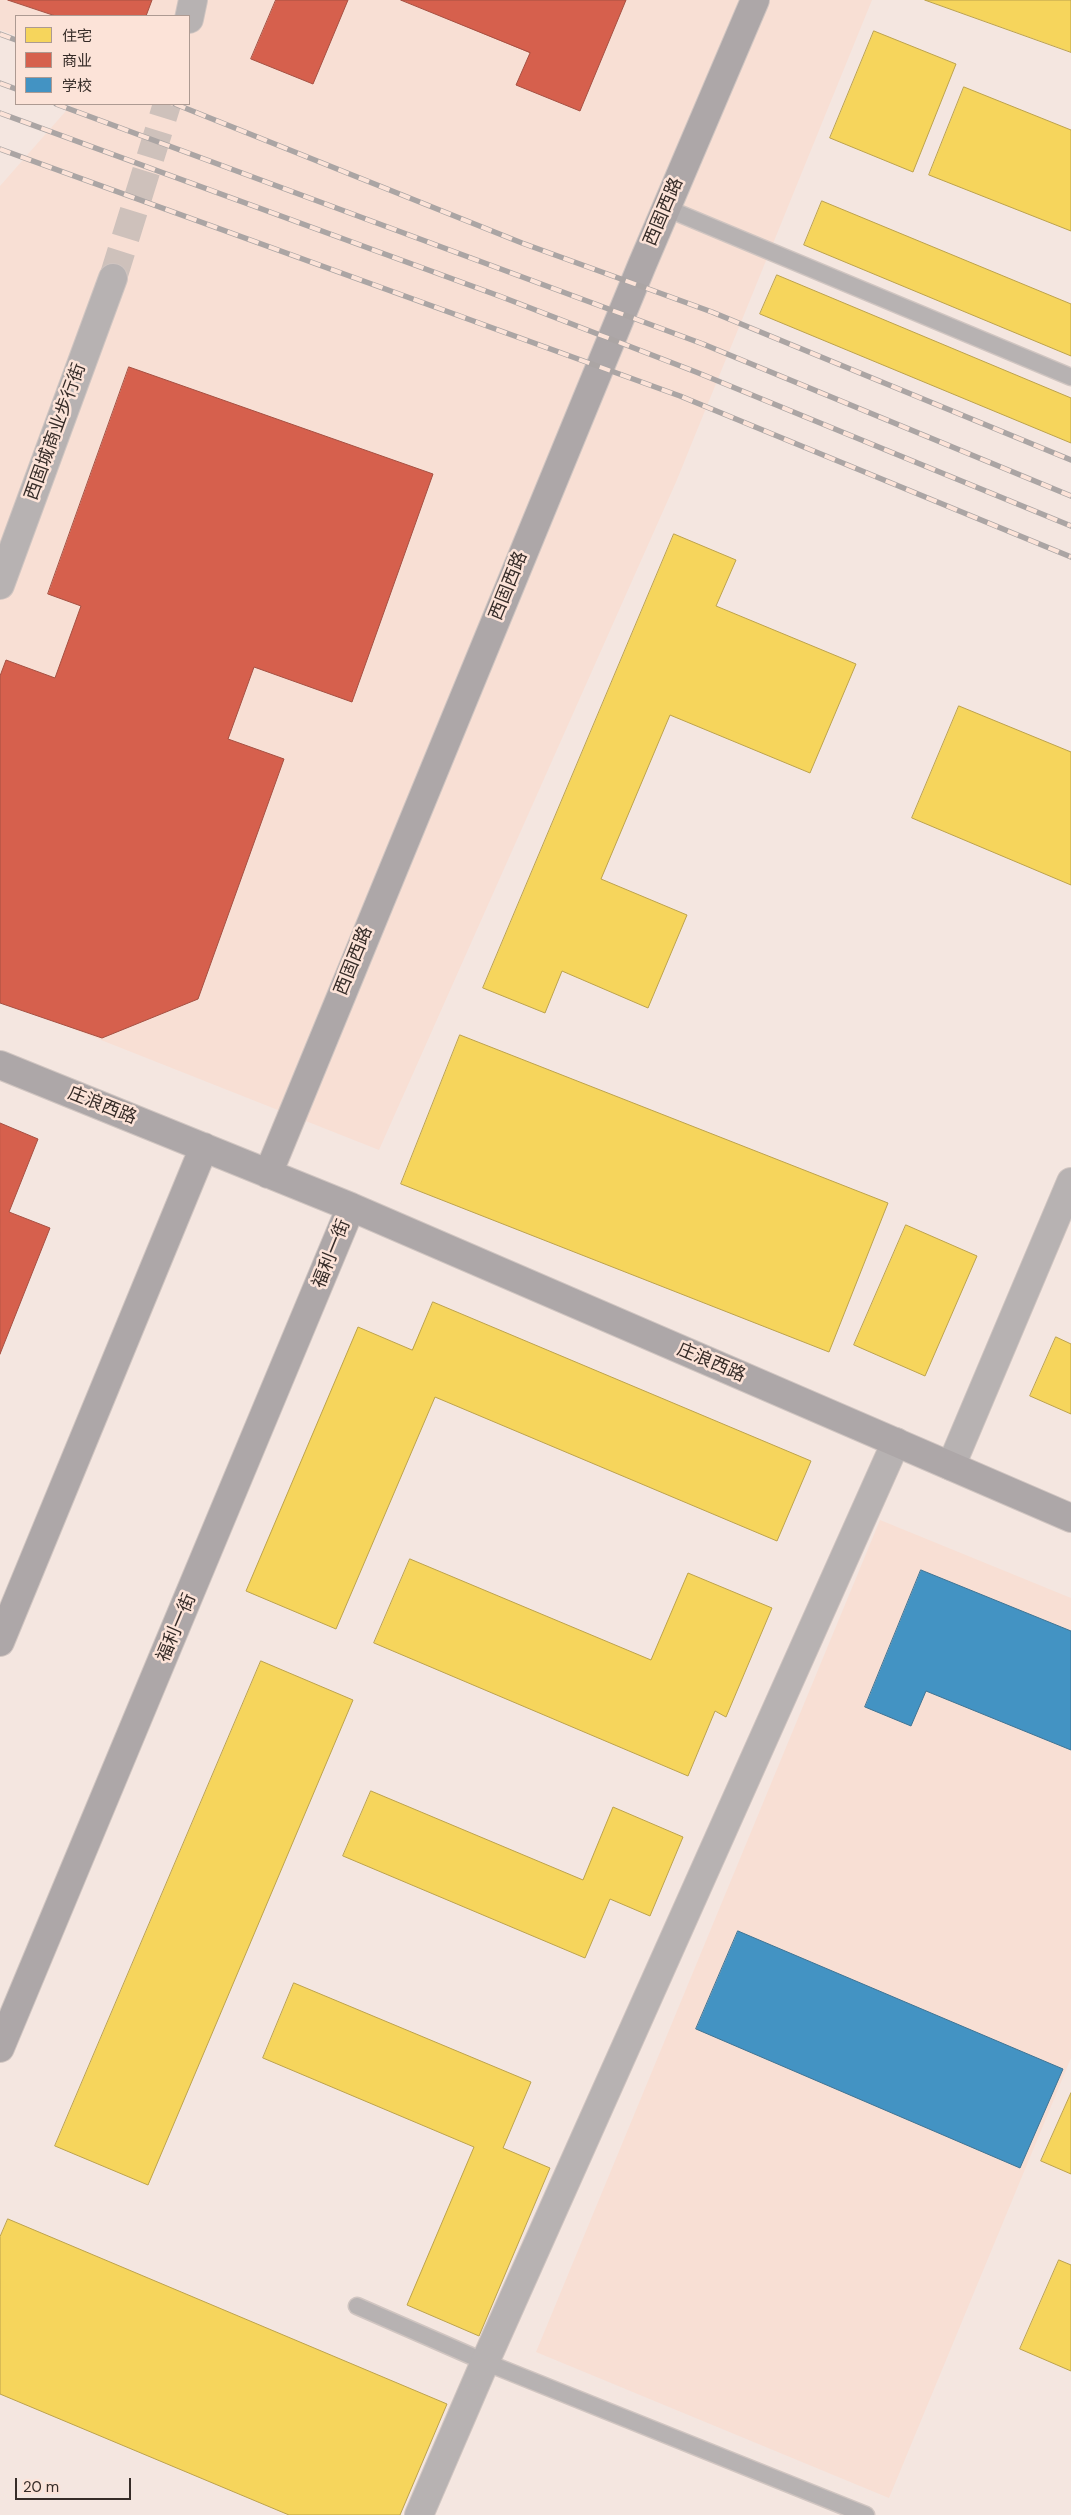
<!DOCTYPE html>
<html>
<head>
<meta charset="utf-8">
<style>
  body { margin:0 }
  #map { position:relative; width:1071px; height:2515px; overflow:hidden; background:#f4e6e0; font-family:"DM Sans","Noto Sans SC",sans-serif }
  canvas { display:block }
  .legend { position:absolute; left:15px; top:15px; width:175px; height:90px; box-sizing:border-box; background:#fce3d8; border:1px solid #ad9a92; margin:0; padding:6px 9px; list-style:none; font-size:15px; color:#362c28 }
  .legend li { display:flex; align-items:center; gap:10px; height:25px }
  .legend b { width:25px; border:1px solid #ad9a92 }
  .scale { position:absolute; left:15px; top:2478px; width:116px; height:22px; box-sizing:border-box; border:2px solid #362c28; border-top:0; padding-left:6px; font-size:15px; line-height:18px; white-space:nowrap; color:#362c28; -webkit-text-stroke:4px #fce3d8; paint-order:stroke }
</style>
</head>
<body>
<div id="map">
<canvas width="1071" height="2515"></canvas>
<ul class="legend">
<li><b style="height:14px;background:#f6d55c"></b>住宅</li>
<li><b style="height:14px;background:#d6604d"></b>商业</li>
<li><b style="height:14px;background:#4393c3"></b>学校</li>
</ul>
<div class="scale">20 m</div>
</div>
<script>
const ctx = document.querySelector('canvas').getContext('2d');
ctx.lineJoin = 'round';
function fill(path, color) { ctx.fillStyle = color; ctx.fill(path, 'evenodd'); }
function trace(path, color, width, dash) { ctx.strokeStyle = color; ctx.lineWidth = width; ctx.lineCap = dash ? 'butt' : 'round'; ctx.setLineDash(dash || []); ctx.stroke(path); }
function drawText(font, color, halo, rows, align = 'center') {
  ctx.font = font + ' "DM Sans","Noto Sans SC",sans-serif'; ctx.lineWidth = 5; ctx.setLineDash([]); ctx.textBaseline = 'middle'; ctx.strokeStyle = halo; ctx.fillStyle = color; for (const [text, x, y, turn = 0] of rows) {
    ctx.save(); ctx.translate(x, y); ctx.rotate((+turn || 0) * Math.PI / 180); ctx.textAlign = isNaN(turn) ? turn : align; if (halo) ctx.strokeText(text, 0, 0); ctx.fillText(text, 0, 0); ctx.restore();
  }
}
const built = new Path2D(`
  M0,0H872L676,482L379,1150L0,1000V186L72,104H189V16H16V36L0,30Z
  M880,1520L1071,1598V2058L889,2498L536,2352Z`);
const homes = new Path2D(`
  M925,0H1071V52Z
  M874,31L956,64L913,172L830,138Z
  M964,87L1071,130V231L929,175Z
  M822,201L1071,304V356L804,245Z
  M777,275L1071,398V443L760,314Z
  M674,534L736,560L716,606L856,664L810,773L670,715L601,879L687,915L648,1008L562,971L545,1013L483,988Z
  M959,706L1071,752V885L912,818Z
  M460,1035L888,1203L829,1352L401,1184Z
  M906,1225L977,1256L925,1376L854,1345Z
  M433,1302L811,1461L777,1541L435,1397L336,1629L246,1591L358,1327L412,1350Z
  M1056,1337L1071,1344V1414L1030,1396Z
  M410,1559L651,1660L688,1573L772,1608L726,1717L715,1711L688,1776L374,1643Z
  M261,1661L353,1700L148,2185L55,2146Z
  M371,1791L583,1880L613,1807L683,1837L650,1916L610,1899L585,1958L343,1856Z
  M294,1983L531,2082L503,2148L550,2168L479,2336L407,2305L474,2147L263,2058Z
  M1071,2093V2174L1041,2161Z
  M8,2219L447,2404L400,2515H289L0,2394V2237Z
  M1059,2260L1071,2265V2371L1020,2349Z`);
const shops = new Path2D(`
  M8,0H152L146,16H56Z
  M276,0H348L313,84L251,59Z
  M401,0H626L580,111L516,85L530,53Z
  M129,367L433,474L352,702L254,667L228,739L284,759L198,999L102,1038L0,1003V676L6,660L55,678L81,606L48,594Z
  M0,1123L38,1139L9,1212L50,1228L0,1354Z`);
const schools = new Path2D(`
  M921,1570L1071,1631V1750L926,1691L911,1726L865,1707Z
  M738,1931L1063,2069L1020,2168L696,2029Z`);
const streetTunnel = new Path2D(`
  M113,278L167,104`);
const lane = new Path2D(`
  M666,208L1071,377
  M357,2306L485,2362L866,2515`);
const street = new Path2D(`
  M189,19L193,0
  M0,585L113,278
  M951,1466L1071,1182
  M419,2515L485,2362L896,1442`);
const secondary = new Path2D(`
  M0,1065L351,1207L1071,1518
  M268,1174L642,265L755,0
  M0,1642L204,1147
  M0,2048L351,1207`);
const rail = new Path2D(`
  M0,34L16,40
  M0,83L16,89
  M56,104L703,344L1071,496
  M175,104L522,243L712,312L1071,460
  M0,113L502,297L696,372L1071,526
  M0,149L680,396L1071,557`);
const streetNames = [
  ["西固西路",664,212,-67],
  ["西固城商业步行街",56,432,-70],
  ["西固西路",509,586,-68],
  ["西固西路",354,961,-68],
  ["庄浪西路",102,1106,22],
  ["福利一街",332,1254,-68],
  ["庄浪西路",711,1363,23],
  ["福利一街",177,1628,-67]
];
fill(built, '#f8dfd4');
fill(homes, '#f6d55c');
trace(homes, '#bca24c', 1);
fill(shops, '#d6604d');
trace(shops, '#a65042', 1);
fill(schools, '#4393c3');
trace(schools, '#3f7494', 1);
trace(streetTunnel, '#cec1bb', 28, [28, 14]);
trace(lane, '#d0c5c1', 19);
trace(street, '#d0c5c1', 30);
trace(secondary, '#d0c5c1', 30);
trace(lane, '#b7b2b2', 16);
trace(street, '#b7b2b2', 28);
trace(secondary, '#ada7a8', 28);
trace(rail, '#aba5a4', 5.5);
trace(rail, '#fce3d8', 4, [11]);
drawText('18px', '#362c28', '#fce3d8', streetNames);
</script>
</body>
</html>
